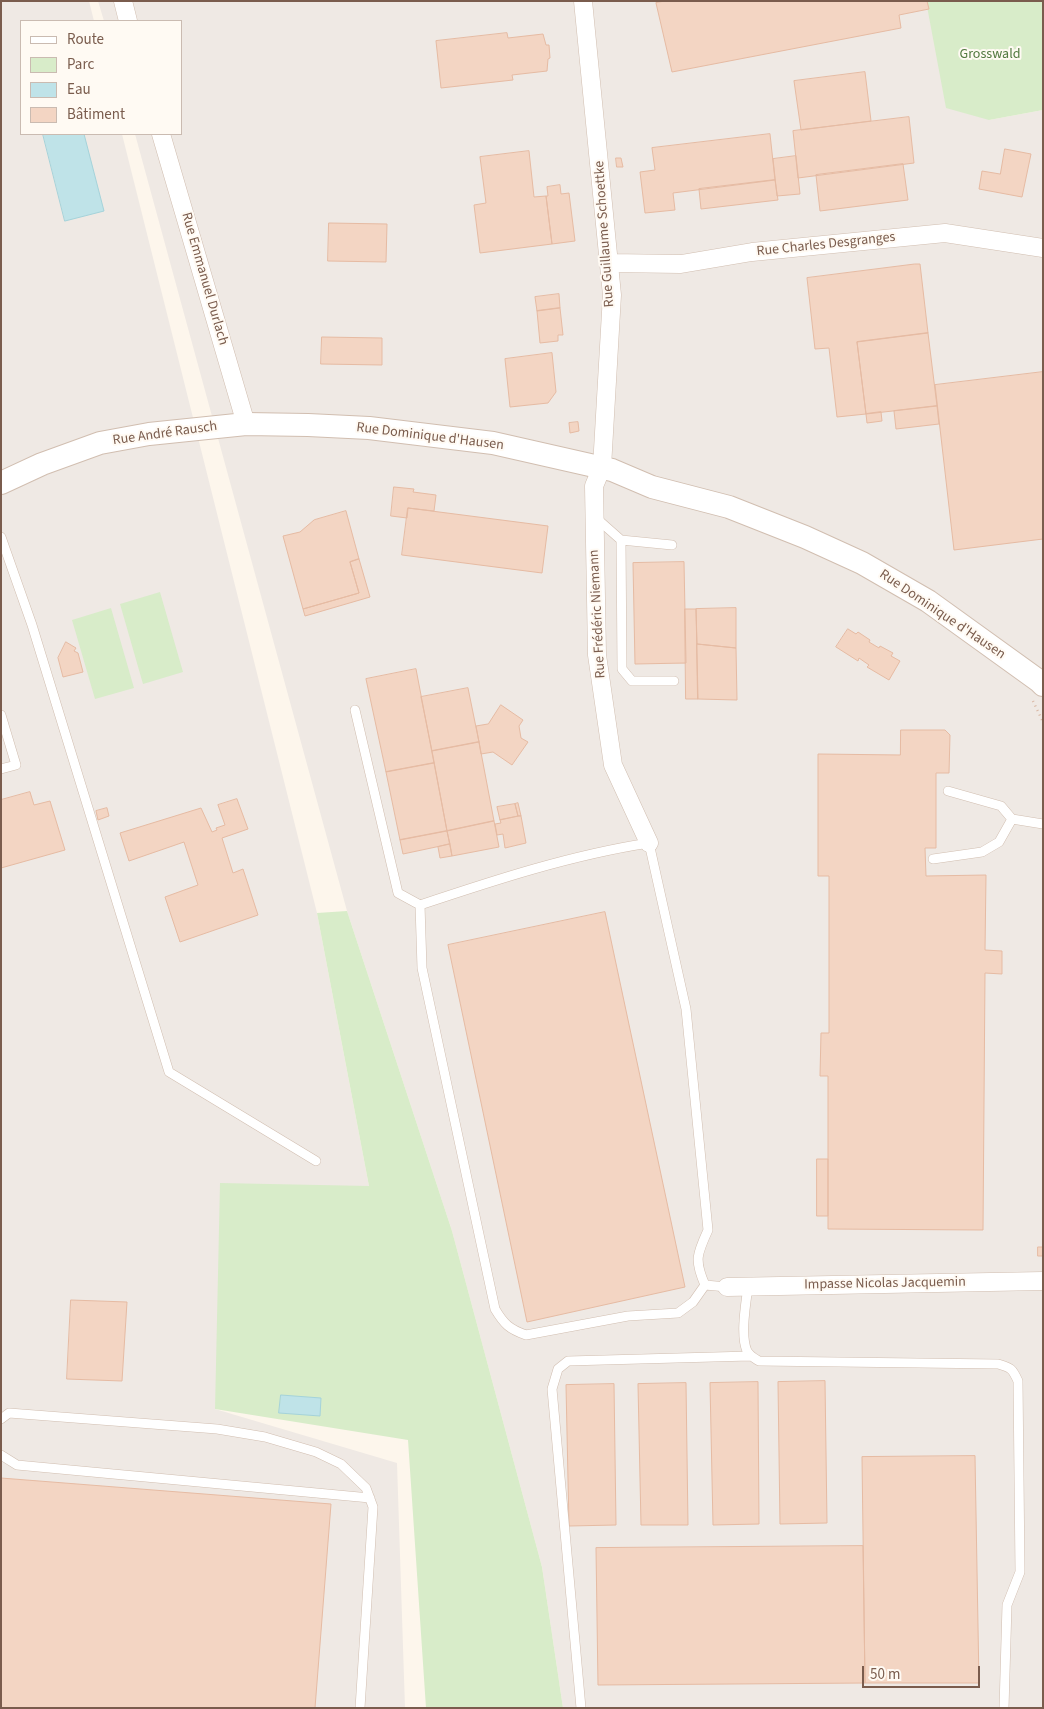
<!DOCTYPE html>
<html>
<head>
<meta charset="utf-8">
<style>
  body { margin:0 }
  #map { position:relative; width:1044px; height:1709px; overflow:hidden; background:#fdf6ec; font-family:"Source Sans 3",sans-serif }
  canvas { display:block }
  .frame { position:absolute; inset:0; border:2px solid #7a5c4d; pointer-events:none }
  .legend { position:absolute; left:20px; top:20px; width:162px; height:115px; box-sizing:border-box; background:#fffaf3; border:1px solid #cabbb1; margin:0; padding:6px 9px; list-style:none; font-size:15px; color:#7a5c4d }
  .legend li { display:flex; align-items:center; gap:10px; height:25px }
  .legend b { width:25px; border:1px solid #cabbb1 }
  .scale { position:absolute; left:862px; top:1666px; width:118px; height:22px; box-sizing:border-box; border:2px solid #7a5c4d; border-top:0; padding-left:6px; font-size:15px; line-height:18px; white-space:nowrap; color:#7a5c4d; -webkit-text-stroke:4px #fffaf3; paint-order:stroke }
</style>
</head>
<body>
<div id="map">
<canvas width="1044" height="1709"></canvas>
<div class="frame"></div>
<ul class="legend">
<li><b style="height:6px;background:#fff"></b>Route</li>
<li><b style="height:14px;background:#d8ecc9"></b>Parc</li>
<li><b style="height:14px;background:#bfe3e8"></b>Eau</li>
<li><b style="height:14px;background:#f3d5c3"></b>Bâtiment</li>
</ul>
<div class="scale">50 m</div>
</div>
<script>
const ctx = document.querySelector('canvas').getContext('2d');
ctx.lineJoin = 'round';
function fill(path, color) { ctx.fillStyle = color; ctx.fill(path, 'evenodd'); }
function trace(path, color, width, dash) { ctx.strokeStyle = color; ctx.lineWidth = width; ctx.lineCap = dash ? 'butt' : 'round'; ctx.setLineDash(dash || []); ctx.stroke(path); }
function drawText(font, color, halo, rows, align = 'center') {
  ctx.font = font + ' "Source Sans 3",sans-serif'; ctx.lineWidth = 4; ctx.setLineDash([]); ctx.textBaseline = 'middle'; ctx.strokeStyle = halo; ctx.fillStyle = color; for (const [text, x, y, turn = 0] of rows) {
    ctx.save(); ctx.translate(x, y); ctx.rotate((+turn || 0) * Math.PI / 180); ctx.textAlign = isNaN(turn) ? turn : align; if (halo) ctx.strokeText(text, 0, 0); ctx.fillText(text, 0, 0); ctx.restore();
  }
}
const industrial = new Path2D(`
  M1,1H89L94,21H21V134H122L317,913L369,1186L215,1409L397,1463L405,1708H1Z
  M98,1H926L989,120L1043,110V1708H563L542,1567L452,1231L347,911L135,134H181V21H104Z`);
const green = new Path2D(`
  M926,1H1043V110L989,120L946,108Z
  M160,592L183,672L143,684L120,604Z
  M111,608L134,688L95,699L72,620Z
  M347,911L452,1231L542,1567L563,1708H426L408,1440L215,1409L220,1183L369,1186L317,913Z`);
const water = new Path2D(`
  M43,134H84L104,211L65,221Z
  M281,1395L321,1398L320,1416L279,1413Z`);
const building = new Path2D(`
  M665,1H927L929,9L899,15L901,28L672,72L656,3Z
  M507,33L508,38L543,34L546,45H549L550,58L548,59L547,71L512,75L513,80L441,88L436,41Z
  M865,72L871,121L801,130L794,81Z
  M909,117L914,163L798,178L793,131Z
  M770,134L775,180L673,193L675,210L645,213L640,172L655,170L652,148Z
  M1005,149L1031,154L1022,197L979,189L982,171L1000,174Z
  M529,151L534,197L546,196L552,244L480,253L474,205L486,203L480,157Z
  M796,156L800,194L777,196L773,159Z
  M616,158H621L623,167H617Z
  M903,164L908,200L820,211L816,175Z
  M775,180L778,200L701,209L699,189Z
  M560,185L561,194L569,193L575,241L552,244L546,196H548L547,187Z
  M329,223L387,224L386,262L328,261Z
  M915,264H920L928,333L857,342L866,414L837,417L829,348L815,349L807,278Z
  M559,294L560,308L537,311L535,297Z
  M560,308L563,335H558V341L540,343L537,311Z
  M928,333L937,406L866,414L857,342Z
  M322,337L382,338V365L321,364Z
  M552,353L556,392L548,403L510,407L505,359Z
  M1043,372V539L954,550L935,385Z
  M937,406L939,424L896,429L894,411Z
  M881,412L882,421L867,423L866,414Z
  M578,422L579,431L570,433L569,423Z
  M394,487L414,489L413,492L436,495L434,511L408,508L407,518L391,516Z
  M408,508L548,526L542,573L402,555Z
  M346,511L359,559L350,562L359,593L303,609L283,536L300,532L314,520Z
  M359,559L370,597L305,616L303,609L359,593L350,562Z
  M684,562L686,663L635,664L633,563Z
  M736,608V648L697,644L696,609Z
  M685,609H696L698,699H686Z
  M848,629L856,634L858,632L870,640L869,642L879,648L880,646L893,653L891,656L900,661L889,680L867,667L869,665L859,658L858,661L836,647Z
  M66,642L76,648L74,651L78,653L83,672L63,677L58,658Z
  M697,644L736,648L737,700L698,699Z
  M416,669L434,763L386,772L366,679Z
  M468,688L479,742L432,751L421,697Z
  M501,705L523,720L519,726L521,738L528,742L512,765L493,752L481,754L479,742L476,726L488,724Z
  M901,730H945L950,735L949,773H936V848H925L926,876L986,875L985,950L1002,951V974L985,973L983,1230L828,1229V1076H820L821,1033H829V876H818V754L900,755Z
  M479,742L494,821L447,831L432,751Z
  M434,763L447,831L400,840L386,772Z
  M30,792L34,805L50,801L65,850L1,868V800Z
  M237,799L248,829L222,838L233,873L243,869L258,915L180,942L165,897L198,885L184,842L129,861L120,833L201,808L212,832L217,830L216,828L225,825L218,805Z
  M518,803L521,816H518L515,804Z
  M515,804L518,816L500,820L497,807Z
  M107,808L109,816L98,820L96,811Z
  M521,816L526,843L505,848L503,834L497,835L495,824L501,823L500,820Z
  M494,821L499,847L452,856L447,831Z
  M447,831L450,844L403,854L400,840Z
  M450,844L452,856L440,858L438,847Z
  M605,912L685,1287L527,1322L448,945Z
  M817,1159H828V1216H817Z
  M1038,1247H1043V1256H1038Z
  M71,1300L127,1302L122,1381L67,1379Z
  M825,1381L827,1523L780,1524L778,1382Z
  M758,1382L759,1524L713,1525L710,1383Z
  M686,1383L688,1525H641L638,1384Z
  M614,1384L616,1525L569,1526L566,1385Z
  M975,1456L979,1683H865L862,1457Z
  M1,1478L331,1504L315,1708H1Z
  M863,1546L865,1683L598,1685L596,1548Z`);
const path = new Path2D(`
  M1033,701L1043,722`);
const service = new Path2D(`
  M595,517L621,540L622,669L632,681H674
  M1,537L32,625L169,1072L316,1161
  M621,540L672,545
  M355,710L398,893L420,905C495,880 571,855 649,843L686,1009L708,1230C697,1254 694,1260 705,1285L727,1287
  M1,715L16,765L1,769
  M948,791L1001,806L1012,819L1043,824
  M933,859L982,852L999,842L1012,819
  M420,905L422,968L495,1309C504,1324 509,1329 526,1335L628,1316L678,1313L693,1302L705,1285
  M748,1286C746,1303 740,1335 747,1351C750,1356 754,1358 759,1361L998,1364C1011,1368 1012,1368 1018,1381L1020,1572L1007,1605L1004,1708
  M1,1419L9,1413L217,1429L265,1437L316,1452L341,1464L366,1488L373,1507L360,1708
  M1,1455L17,1465L370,1498
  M581,1708L552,1389L558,1369L568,1361L750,1356`);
const minor = new Path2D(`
  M123,1L128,21
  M583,1L612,295L602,467L594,486L597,655L613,765L649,843
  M161,134L246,424
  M609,263L681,264L752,252L945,233L1043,248
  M727,1287L1043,1281`);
const tertiary = new Path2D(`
  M1,483L42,464L100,443L149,434L246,424L308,425L369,428L493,443L612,470L652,487L729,507L805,537L862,563L928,601L1039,681L1043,685`);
const parkNames = [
  ["Grosswald",990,55]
];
const streetNames = [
  ["Rue Guillaume Schoettke",605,234,-94],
  ["Rue Charles Desgranges",826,245,-6],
  ["Rue Emmanuel Durlach",204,279,74],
  ["Rue André Rausch",165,434,-8],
  ["Rue Dominique d'Hausen",430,437,7],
  ["Rue Frédéric Niemann",598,614,-93],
  ["Rue Dominique d'Hausen",942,615,34],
  ["Impasse Nicolas Jacquemin",885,1284,-1]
];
fill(industrial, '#efe9e4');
fill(green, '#d8ecc9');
fill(water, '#bfe3e8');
trace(water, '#a5d3da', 1);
fill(building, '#f3d5c3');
trace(building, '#e6bba3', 1);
trace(service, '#d1beb0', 10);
trace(minor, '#d1beb0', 19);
trace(tertiary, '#d1beb0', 24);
trace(path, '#d9b8a5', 2.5, [1, 4]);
trace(service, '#fff', 9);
trace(minor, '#fff', 18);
trace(tertiary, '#fff', 22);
drawText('14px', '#537a41', '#fffaf3', parkNames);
drawText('14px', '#7a5c4d', '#fffaf3', streetNames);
</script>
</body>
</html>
